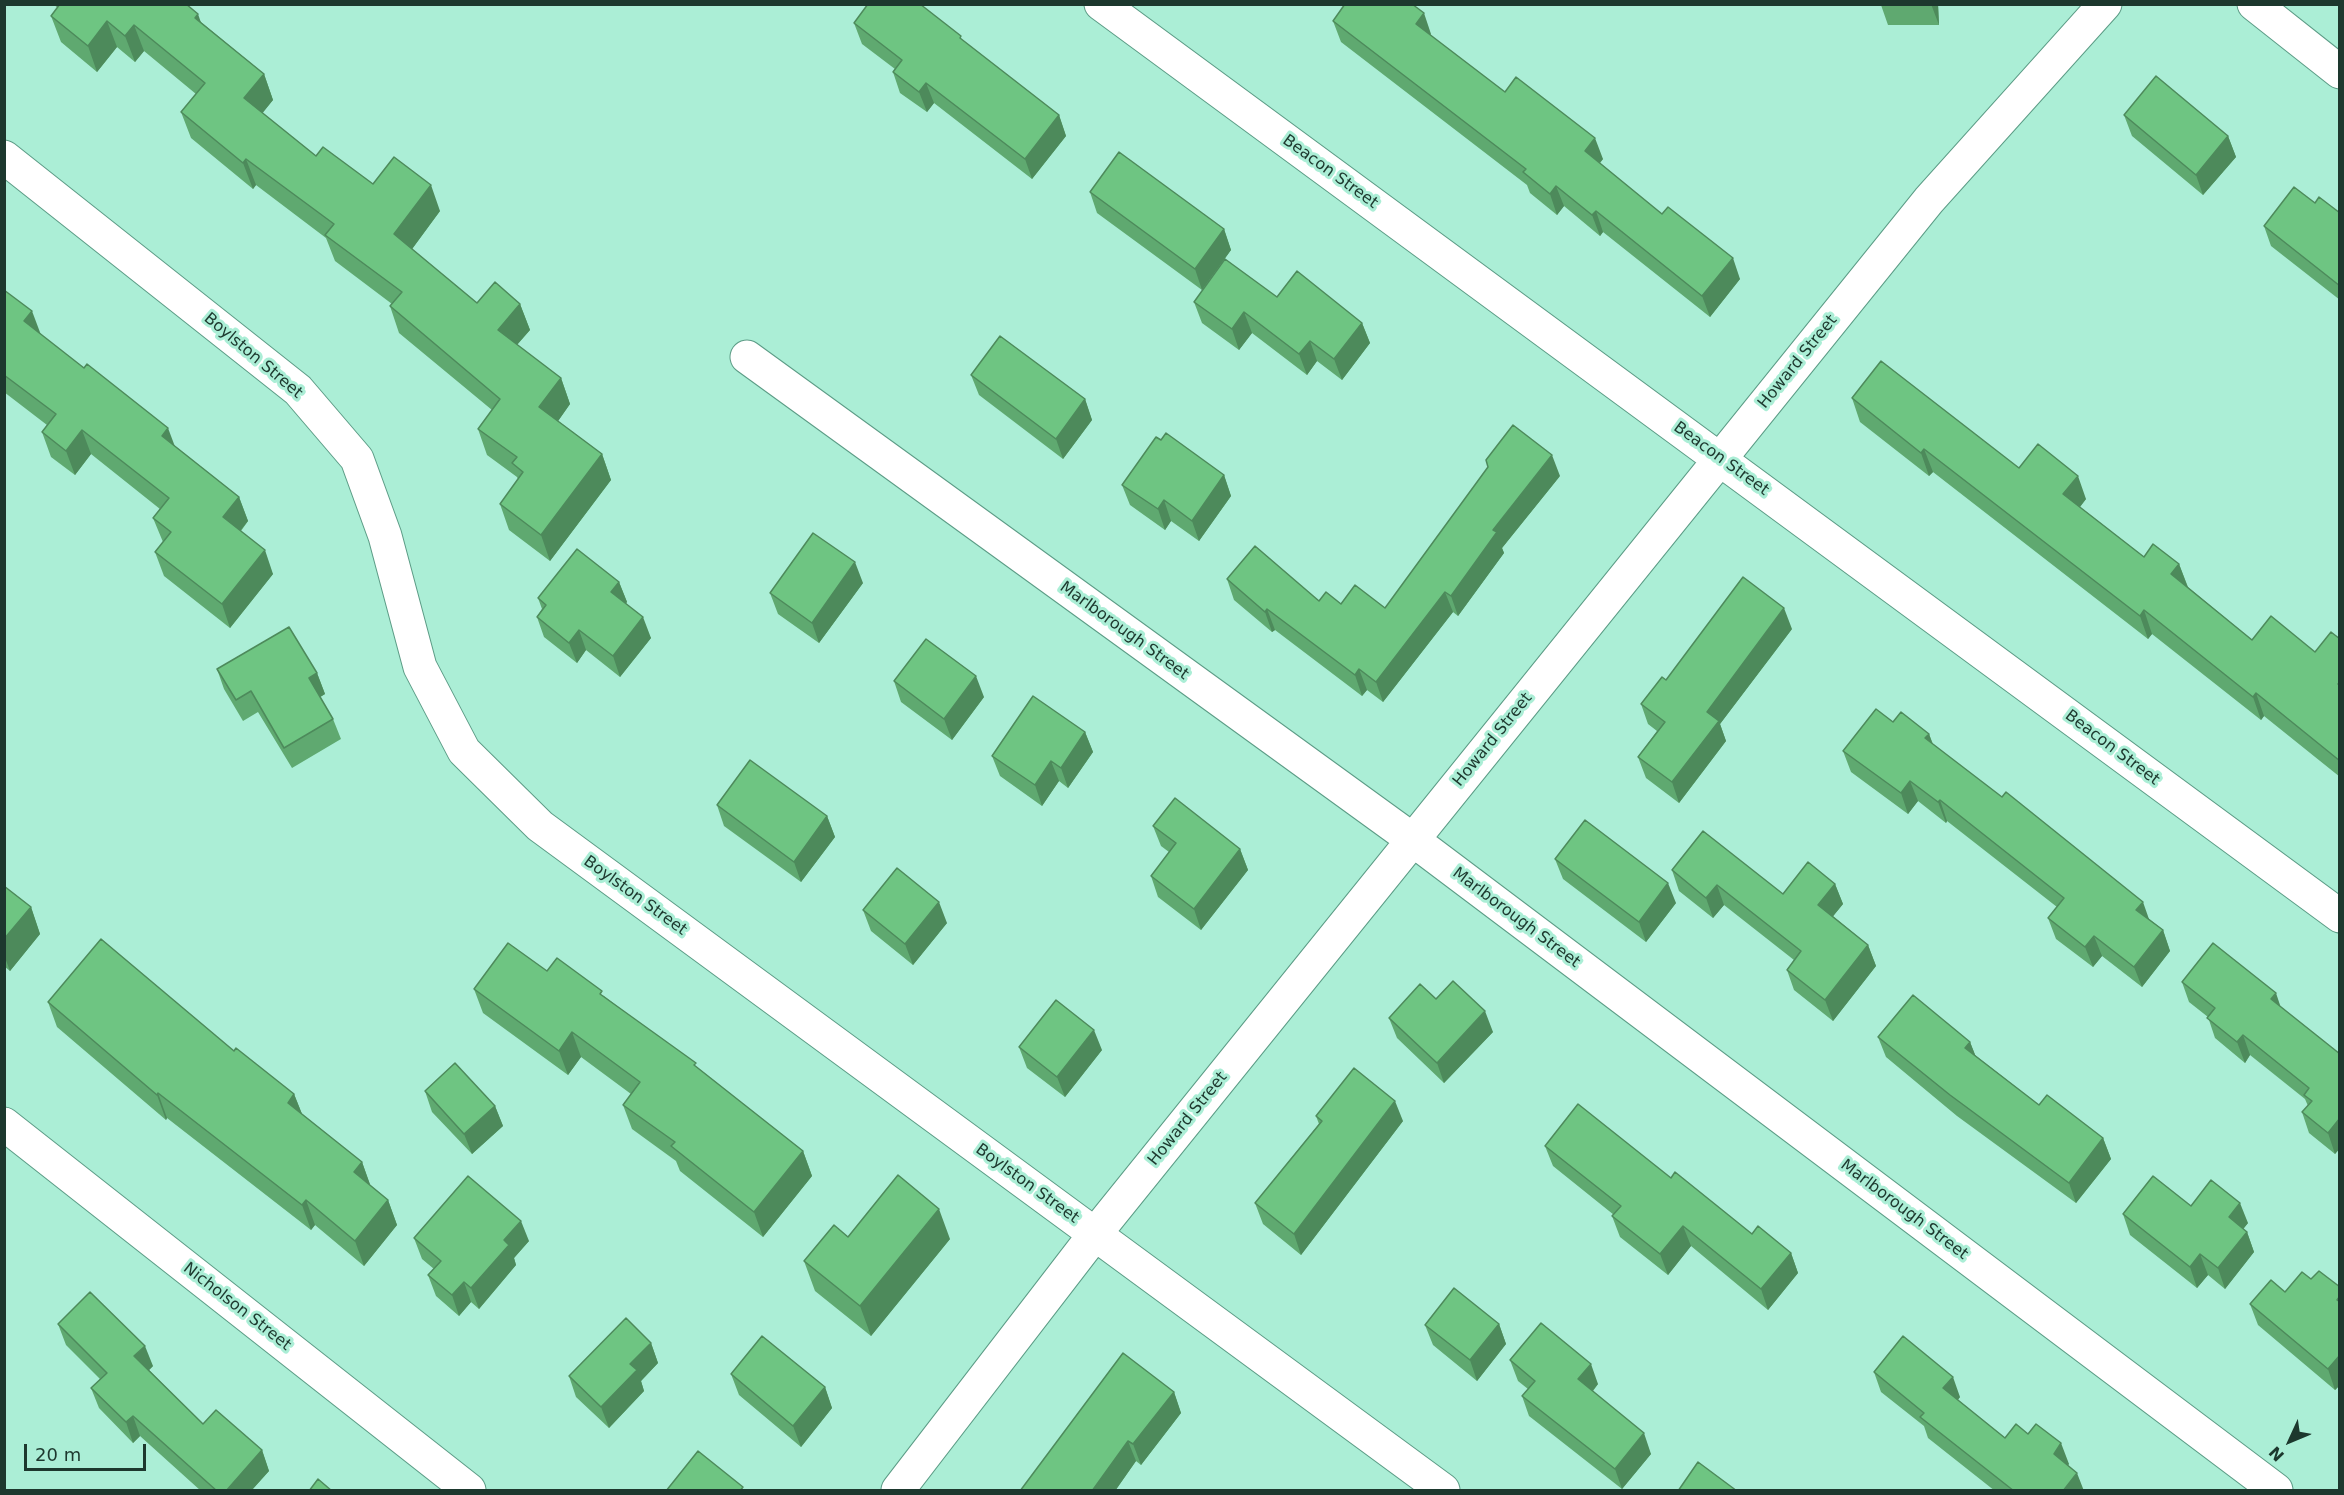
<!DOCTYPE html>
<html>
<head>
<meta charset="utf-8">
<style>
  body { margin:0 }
  #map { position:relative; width:2344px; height:1495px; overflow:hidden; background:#abeed6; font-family:"DejaVu Sans",sans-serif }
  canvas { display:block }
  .frame { position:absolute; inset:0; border:6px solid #1d382e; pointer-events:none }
  .north { position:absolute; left:2260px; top:1411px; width:60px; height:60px; -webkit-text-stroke:4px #abeed6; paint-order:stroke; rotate:226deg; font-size:16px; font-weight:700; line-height:24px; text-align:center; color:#1d382e }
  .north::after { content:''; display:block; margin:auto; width:21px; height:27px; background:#1d382e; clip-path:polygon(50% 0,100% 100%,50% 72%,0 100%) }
  .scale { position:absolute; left:24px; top:1444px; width:122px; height:27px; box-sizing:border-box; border:3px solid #1d382e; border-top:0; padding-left:8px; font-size:18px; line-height:21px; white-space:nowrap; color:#1d382e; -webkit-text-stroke:4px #abeed6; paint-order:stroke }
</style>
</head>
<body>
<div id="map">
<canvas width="2344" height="1495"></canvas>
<div class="frame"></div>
<div class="north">N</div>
<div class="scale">20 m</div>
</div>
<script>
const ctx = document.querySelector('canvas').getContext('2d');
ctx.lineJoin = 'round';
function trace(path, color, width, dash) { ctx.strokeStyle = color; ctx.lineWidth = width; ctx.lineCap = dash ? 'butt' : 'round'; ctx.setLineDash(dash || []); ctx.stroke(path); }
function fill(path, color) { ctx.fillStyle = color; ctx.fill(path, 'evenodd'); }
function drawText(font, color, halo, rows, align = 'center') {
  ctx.font = font + ' "DejaVu Sans",sans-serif'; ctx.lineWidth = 6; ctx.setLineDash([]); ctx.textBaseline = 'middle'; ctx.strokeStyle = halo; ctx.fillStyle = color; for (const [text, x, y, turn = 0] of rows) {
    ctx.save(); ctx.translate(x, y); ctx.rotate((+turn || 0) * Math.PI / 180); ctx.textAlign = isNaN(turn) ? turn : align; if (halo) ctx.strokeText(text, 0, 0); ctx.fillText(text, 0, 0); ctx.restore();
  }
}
const minor = new Path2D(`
  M1101,4L2340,916
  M2254,4L2340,72
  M4,157L298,390L357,459L385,536L420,667L464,751L540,826L1443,1490
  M747,357L1413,840L2276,1490
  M4,1124L469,1490
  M898,1490L1095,1234L1929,200L2105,4`);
const wall = new Path2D(`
  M53,4H190L188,6L201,22L264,74L273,100L262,113L316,156L373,184L440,211L412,249L477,303L520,304L530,330L517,345L561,378L570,404L558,421L602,454L611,480L550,561L509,530L500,504L518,479L517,477L487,455L478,429L492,410L399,333L390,306L392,304L335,261L326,238L256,185L253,189L191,138L181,112L196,94L144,51L135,62L117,47L97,72L61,42L51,16L58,8Z
  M1938,4L1939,25H1888L1881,5Z
  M1333,21L1431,34L1430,35L1505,92L1603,159L1600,163L1740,279L1710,317L1603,232L1600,236L1564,206L1557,215L1530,193L1527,185L1341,42Z
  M854,23L963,41L1059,115L1066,136L1032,179L934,103L927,112L900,93L893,72L895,69L862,44Z
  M2124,115L2228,136L2236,157L2203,195L2132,136Z
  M1090,192L1224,229L1231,250L1202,290L1097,213Z
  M2315,203L2340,213V300L2271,246L2264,226Z
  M4,290L40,334L175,446L239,497L248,521L241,531L273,574L230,628L164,576L155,552L163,542L153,518L160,509L91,454L75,475L51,457L42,432L47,425L4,392Z
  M1277,297L1362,323L1370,343L1342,380L1317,361L1307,375L1252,333L1239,350L1202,323L1194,302Z
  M971,375L1085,399L1092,420L1063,459L979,395Z
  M1852,398L2019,468L2086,499L2080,507L2144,557L2179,564L2188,587L2252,640L2315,652L2340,639V777L2264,716L2261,720L2152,634L2148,639L1933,472L1929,476L1860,422Z
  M1224,475L1231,496L1199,541L1171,521L1165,530L1130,505L1122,485Z
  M1560,476L1502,548L1504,553L1458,616L1453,612L1383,702L1367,690L1362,696L1275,630L1272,632L1234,600L1227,579L1319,601L1385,608Z
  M619,582L627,602L626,603L651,638L620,677L586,650L577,663L544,637L537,617L542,609L538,598Z
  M863,583L819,643L778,614L770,593Z
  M1792,629L1720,724L1726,741L1679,803L1646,778L1638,757L1657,731L1648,724L1641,704L1666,680Z
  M217,669L317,673L325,694L320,697L333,719L341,739L292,768L258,712L243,721L224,689Z
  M894,681L984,697L952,740L901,702Z
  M1893,722L1929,734L1933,744L2163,930L2170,951L2142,987L2102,956L2093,967L2056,939L2048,918L2057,907L1947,821L1946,823L1918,801L1908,814L1851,772L1843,751Z
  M1085,732L1093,752L1068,788L1059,781L1042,806L1000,776L992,756Z
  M717,805L827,816L835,837L801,882L724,826Z
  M1153,826L1240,849L1248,870L1201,930L1158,897L1151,876L1169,852L1161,846Z
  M1555,859L1676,903L1646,942L1563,879Z
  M1672,870L1783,894L1835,884L1843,904L1833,916L1868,945L1876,966L1833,1021L1794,990L1787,970L1794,960L1724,905L1713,918L1679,891Z
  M4,886L31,907L40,934L10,971L4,966Z
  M863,910L947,923L913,965L871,931Z
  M547,971L604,996L698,1068L803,1151L812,1176L763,1237L680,1171L676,1161L632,1129L623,1105L631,1094L581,1057L568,1075L483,1013L474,989Z
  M2182,982L2281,1007L2340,1054V1148L2335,1154L2309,1133L2302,1112L2308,1106L2305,1099L2250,1055L2245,1063L2215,1038L2208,1017L2189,1002Z
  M1436,999L1493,1032L1444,1083L1397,1038L1389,1018Z
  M48,1002L234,1051L294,1094L302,1114L362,1162L370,1185L388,1200L397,1225L364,1266L315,1225L311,1230L167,1118L166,1120L57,1027Z
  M1878,1037L1970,1042L1975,1055L2039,1105L2103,1138L2111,1159L2076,1203L1957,1116L1886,1057Z
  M1019,1047L1102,1050L1065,1097L1027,1068Z
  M425,1091L495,1106L503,1126L472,1154L432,1112Z
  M1316,1116L1403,1121L1301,1255L1263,1224L1255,1203L1319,1124Z
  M1545,1146L1671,1178L1752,1234L1791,1253L1798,1273L1768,1310L1691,1246L1668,1275L1620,1237L1612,1216L1614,1215L1553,1166Z
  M2191,1206L2248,1223L2243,1229L2247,1232L2254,1252L2225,1289L2208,1275L2197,1288L2130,1235L2123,1214Z
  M848,1237L950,1239L871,1336L815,1291L804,1261Z
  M414,1238L529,1241L514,1258L516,1265L479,1309L471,1302L459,1316L436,1296L428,1275L434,1269L422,1259Z
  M2311,1279L2340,1287V1385L2335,1390L2258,1325L2250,1304L2285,1292Z
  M58,1324L153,1366L149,1370L203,1424L262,1450L269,1471L251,1491H201L140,1436L133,1443L99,1408L91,1388L100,1379L66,1345Z
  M1499,1324L1506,1344L1477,1381L1433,1345L1425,1325Z
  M651,1343L658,1363L641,1381L644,1391L609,1428L576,1397L569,1376Z
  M1510,1360L1598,1384L1593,1391L1651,1454L1622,1489L1529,1416L1522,1396L1528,1389L1518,1381Z
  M1874,1372L1960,1397L1958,1400L2005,1438L2028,1434L2069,1464L2068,1465L2084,1491H1995L1928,1438L1924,1426L1881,1392Z
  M731,1374L825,1387L832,1408L801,1447L739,1395Z
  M1174,1392L1181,1413L1141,1465L1136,1461L1115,1491H1020Z`);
const shadedWall = new Path2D(`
  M1931,4H1938L1939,25Z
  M1424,13L1431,34L1423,44L1416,24Z
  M198,14L207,40L195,18Z
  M107,21L117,47L97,72L88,46Z
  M134,25L144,51L135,62L125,36Z
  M264,74L273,100L253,125L244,98Z
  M926,83L934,103L927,112L919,92Z
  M1059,115L1066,136L1032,179L1025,159Z
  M2228,136L2236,157L2203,195L2196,175Z
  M1595,138L1603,159L1593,171L1585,151Z
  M246,159L256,185L253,189L243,163Z
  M431,185L440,211L404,260L394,234Z
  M1556,186L1564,206L1557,215L1550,194Z
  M1596,211L1603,232L1600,236L1592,215Z
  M1224,229L1231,250L1202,290L1195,269Z
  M1733,258L1740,279L1710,317L1702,296Z
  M520,304L530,330L507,356L498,330Z
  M32,311L41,335L24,321Z
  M1244,312L1252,333L1239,350L1232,329Z
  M1362,323L1370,343L1342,380L1334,359Z
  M1310,341L1317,361L1307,375L1299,354Z
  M561,378L570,404L549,434L539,407Z
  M1085,399L1092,420L1063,459L1056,439Z
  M168,428L177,452L162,436Z
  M82,430L91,454L75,475L66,451Z
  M1924,449L1933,472L1929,476L1921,453Z
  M602,454L611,480L550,561L541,535Z
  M1552,455L1560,476L1502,548L1504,553L1458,616L1451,596L1493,530Z
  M1224,475L1231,496L1199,541L1192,521Z
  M2078,476L2086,499L2072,517L2063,494Z
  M239,497L248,521L232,541L223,517Z
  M1164,500L1171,521L1165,530L1158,509Z
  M265,550L273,574L230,628L222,604Z
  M855,562L863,583L819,643L812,623Z
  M2179,564L2188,588L2171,574Z
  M619,582L627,602L619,612L611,592Z
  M1445,592L1453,612L1383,702L1376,682Z
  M1784,608L1792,629L1720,724L1726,741L1679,803L1672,782L1707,712Z
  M1267,609L1275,630L1272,632L1265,612Z
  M2144,610L2152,634L2148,639L2140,616Z
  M643,617L651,638L620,677L613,656Z
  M579,630L586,650L577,663L569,643Z
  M1359,669L1367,690L1362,696L1355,675Z
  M317,673L325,694L317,699L309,678Z
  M976,676L984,697L952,740L944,719Z
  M2256,693L2264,716L2261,720L2253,697Z
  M1085,732L1093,752L1068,788L1061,768Z
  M1929,734L1936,754L1925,738Z
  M1051,761L1059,781L1042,806L1035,785Z
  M1910,781L1918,801L1908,814L1901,793Z
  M1940,800L1947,821L1946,823L1938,802Z
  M827,816L835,837L801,882L794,862Z
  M1240,849L1248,870L1201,930L1194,909Z
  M1668,883L1676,903L1646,942L1639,922Z
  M1835,884L1843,904L1826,925L1818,905Z
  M1717,885L1724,905L1713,918L1706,898Z
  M939,902L947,923L913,965L905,944Z
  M2143,902L2150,922L2136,910Z
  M31,907L40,934L10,971L4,955V939Z
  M2163,930L2170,951L2142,987L2134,967Z
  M2094,936L2102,956L2093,967L2085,947Z
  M1868,945L1876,966L1833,1021L1825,1000Z
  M2276,993L2283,1014L2271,999Z
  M1485,1011L1493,1032L1444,1083L1437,1063Z
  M1094,1030L1102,1050L1065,1097L1057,1077Z
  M572,1032L581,1057L568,1075L559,1051Z
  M2243,1035L2250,1055L2245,1063L2237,1042Z
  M1970,1042L1978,1062L1965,1048Z
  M158,1093L167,1118L166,1120L157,1095Z
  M294,1094L304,1119L288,1103Z
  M1395,1101L1403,1121L1301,1255L1294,1234Z
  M495,1106L503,1126L472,1154L464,1134Z
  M2340,1118V1148L2335,1154L2328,1133Z
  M2103,1138L2111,1159L2076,1203L2069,1183Z
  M803,1151L812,1176L763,1237L754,1212Z
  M362,1162L371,1187L354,1172Z
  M306,1200L315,1225L311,1230L302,1205Z
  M388,1200L397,1225L364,1266L355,1241Z
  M2240,1203L2248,1223L2236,1238L2229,1217Z
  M939,1209L950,1239L871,1336L860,1306Z
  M521,1221L529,1241L514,1258L516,1265L479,1309L471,1288L504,1240Z
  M1683,1226L1691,1246L1668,1275L1660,1254Z
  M2247,1232L2254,1252L2225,1289L2218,1268Z
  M1791,1253L1798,1273L1768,1310L1761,1289Z
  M2200,1254L2208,1275L2197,1288L2190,1267Z
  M464,1282L471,1302L459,1316L452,1295Z
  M1499,1324L1506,1344L1477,1381L1470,1360Z
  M651,1343L658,1363L641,1381L644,1391L609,1428L601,1407L630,1364Z
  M145,1346L153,1366L142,1377L134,1356Z
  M2340,1355V1385L2335,1390L2328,1369Z
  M1591,1364L1598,1384L1586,1399L1578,1379Z
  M1953,1377L1960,1397L1951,1408L1943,1388Z
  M825,1387L832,1408L801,1447L793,1426Z
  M1174,1392L1181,1413L1141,1465L1133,1444Z
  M133,1416L140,1436L133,1443L126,1422Z
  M1644,1433L1651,1454L1622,1489L1615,1469Z
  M1128,1441L1136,1461L1115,1491H1092Z
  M2061,1443L2069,1464L2061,1474L2054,1454Z
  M262,1450L269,1471L251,1491H226Z
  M2077,1473L2084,1491H2063Z`);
const building = new Path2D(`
  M60,4H186L198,14L195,18L264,74L244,98L316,156L323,147L373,184L394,157L431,185L394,234L477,303L495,282L520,304L498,330L561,378L539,407L602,454L541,535L500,504L523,472L512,463L517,457L478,429L500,399L390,306L402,292L325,235L334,224L246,159L243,163L181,112L205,83L134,25L125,36L107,21L88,46L51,16Z
  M868,4H920L961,36L960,38L1059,115L1025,159L926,83L919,92L893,72L902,60L854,23Z
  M1345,4H1412L1424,13L1416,24L1505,92L1516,77L1595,138L1585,151L1662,214L1668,207L1733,258L1702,296L1596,211L1592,215L1556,186L1550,194L1523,172L1526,169L1333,21Z
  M2156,76L2228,136L2196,175L2124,115Z
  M1119,152L1224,229L1195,269L1090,192Z
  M2294,187L2315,203L2319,197L2340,213V286L2264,226Z
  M1225,259L1277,297L1297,271L1362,323L1334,359L1310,341L1299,354L1244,312L1232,329L1194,302Z
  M4,290L32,311L24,321L84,368L87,364L168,428L162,436L239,497L223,517L265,550L222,604L155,552L171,532L153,518L169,498L82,430L66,451L42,432L56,414L4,375Z
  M1000,336L1085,399L1056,439L971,375Z
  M1881,361L2019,468L2038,444L2078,476L2063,494L2144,557L2153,544L2179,564L2171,574L2252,640L2271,616L2315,652L2331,632L2340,639V682L2338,684L2340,685V761L2256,693L2253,697L2144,610L2140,616L1924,449L1921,453L1852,398Z
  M1513,425L1552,455L1493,530L1497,532L1451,596L1445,592L1376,682L1359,669L1355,675L1267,609L1265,612L1227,579L1255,546L1319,601L1326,592L1341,604L1355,585L1385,608L1488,467L1486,460Z
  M1166,433L1224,475L1192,521L1164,500L1158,509L1122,485L1156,437L1161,440Z
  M813,533L855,562L812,623L770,593Z
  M577,549L619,582L611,592L643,617L613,656L579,630L569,643L537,617L546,605L538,598Z
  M1743,577L1784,608L1707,712L1719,721L1672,782L1638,757L1665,722L1641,704L1662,677L1666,680Z
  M289,627L317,673L309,678L333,719L284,748L251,691L236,700L217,669Z
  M926,639L976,676L944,719L894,681Z
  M1033,696L1085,732L1061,768L1051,761L1035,785L992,756Z
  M1876,709L1893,722L1901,712L1929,734L1925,738L2002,797L2006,792L2143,902L2136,910L2163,930L2134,967L2094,936L2085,947L2048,918L2064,898L1940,800L1938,802L1910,781L1901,793L1843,751Z
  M750,760L827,816L794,862L717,805Z
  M1175,798L1240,849L1194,909L1151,876L1176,843L1153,826Z
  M1585,820L1668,883L1639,922L1555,859Z
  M1703,831L1783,894L1808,862L1835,884L1818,905L1868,945L1825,1000L1787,970L1801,951L1717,885L1706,898L1672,870Z
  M897,868L939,902L905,944L863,910Z
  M4,886L31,907L4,939Z
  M101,939L234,1051L236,1048L294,1094L288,1103L362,1162L354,1172L388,1200L355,1241L306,1200L302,1205L158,1093L157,1095L48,1002Z
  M508,943L547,971L557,958L602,991L600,994L696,1063L694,1065L803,1151L754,1212L671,1146L675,1142L623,1105L640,1082L572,1032L559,1051L474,989Z
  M2213,943L2276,993L2271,999L2340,1054V1118L2328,1133L2302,1112L2312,1101L2304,1095L2309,1088L2243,1035L2237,1042L2207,1018L2215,1008L2182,982Z
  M1453,981L1485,1011L1437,1063L1389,1018L1420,984L1436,999Z
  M1913,995L1970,1042L1965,1048L2039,1105L2047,1095L2103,1138L2069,1183L1950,1095L1878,1037Z
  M1056,1000L1094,1030L1057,1077L1019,1047Z
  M455,1063L495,1106L464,1134L425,1091Z
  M1354,1068L1395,1101L1294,1234L1255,1203L1322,1121L1316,1116Z
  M1578,1104L1671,1178L1675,1172L1752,1234L1758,1226L1791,1253L1761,1289L1683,1226L1660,1254L1612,1216L1621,1206L1545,1146Z
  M898,1175L939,1209L860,1306L804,1261L834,1225L848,1237Z
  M468,1176L521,1221L504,1240L509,1245L471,1288L464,1282L452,1295L428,1275L441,1261L414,1238Z
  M2153,1176L2191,1206L2211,1180L2240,1203L2229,1217L2247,1232L2218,1268L2200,1254L2190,1267L2123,1214Z
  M2319,1271L2340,1287V1296L2337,1300L2340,1302V1355L2328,1369L2250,1304L2271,1280L2285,1292L2302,1272L2311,1279Z
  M1454,1288L1499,1324L1470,1360L1425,1325Z
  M90,1292L145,1346L134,1356L203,1424L216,1410L262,1450L226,1491H217L133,1416L126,1422L91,1388L107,1373L58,1324Z
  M626,1318L651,1343L630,1364L637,1370L601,1407L569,1376Z
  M1541,1323L1591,1364L1578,1379L1644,1433L1615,1469L1522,1396L1535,1381L1510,1360Z
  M762,1336L825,1387L793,1426L731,1374Z
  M1903,1336L1953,1377L1943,1388L2005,1438L2016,1424L2028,1434L2036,1424L2061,1443L2054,1454L2077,1473L2063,1491H2014L1920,1417L1924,1413L1874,1372Z
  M1123,1353L1174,1392L1133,1444L1128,1441L1092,1491H1020Z
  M698,1451L743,1487L740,1491H666Z
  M1698,1462L1737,1491H1678Z
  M318,1479L332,1491H309Z`);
const streetNames = [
  ["Beacon Street",1330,172,36],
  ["Boylston Street",253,356,40],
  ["Howard Street",1798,362,-51],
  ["Beacon Street",1721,459,36],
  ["Marlborough Street",1124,631,36],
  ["Howard Street",1493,740,-51],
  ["Beacon Street",2112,748,37],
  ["Boylston Street",635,896,36],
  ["Marlborough Street",1516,918,37],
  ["Howard Street",1188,1119,-51],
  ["Boylston Street",1027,1184,36],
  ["Marlborough Street",1904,1210,37],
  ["Nicholson Street",237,1307,38]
];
trace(minor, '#5c9c86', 35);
trace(minor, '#fff', 33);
fill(wall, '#5fa970');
fill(shadedWall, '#4d8a5b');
fill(building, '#6ec582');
trace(building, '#4d8a5b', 1.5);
drawText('16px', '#1d382e', '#abeed6', streetNames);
</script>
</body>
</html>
